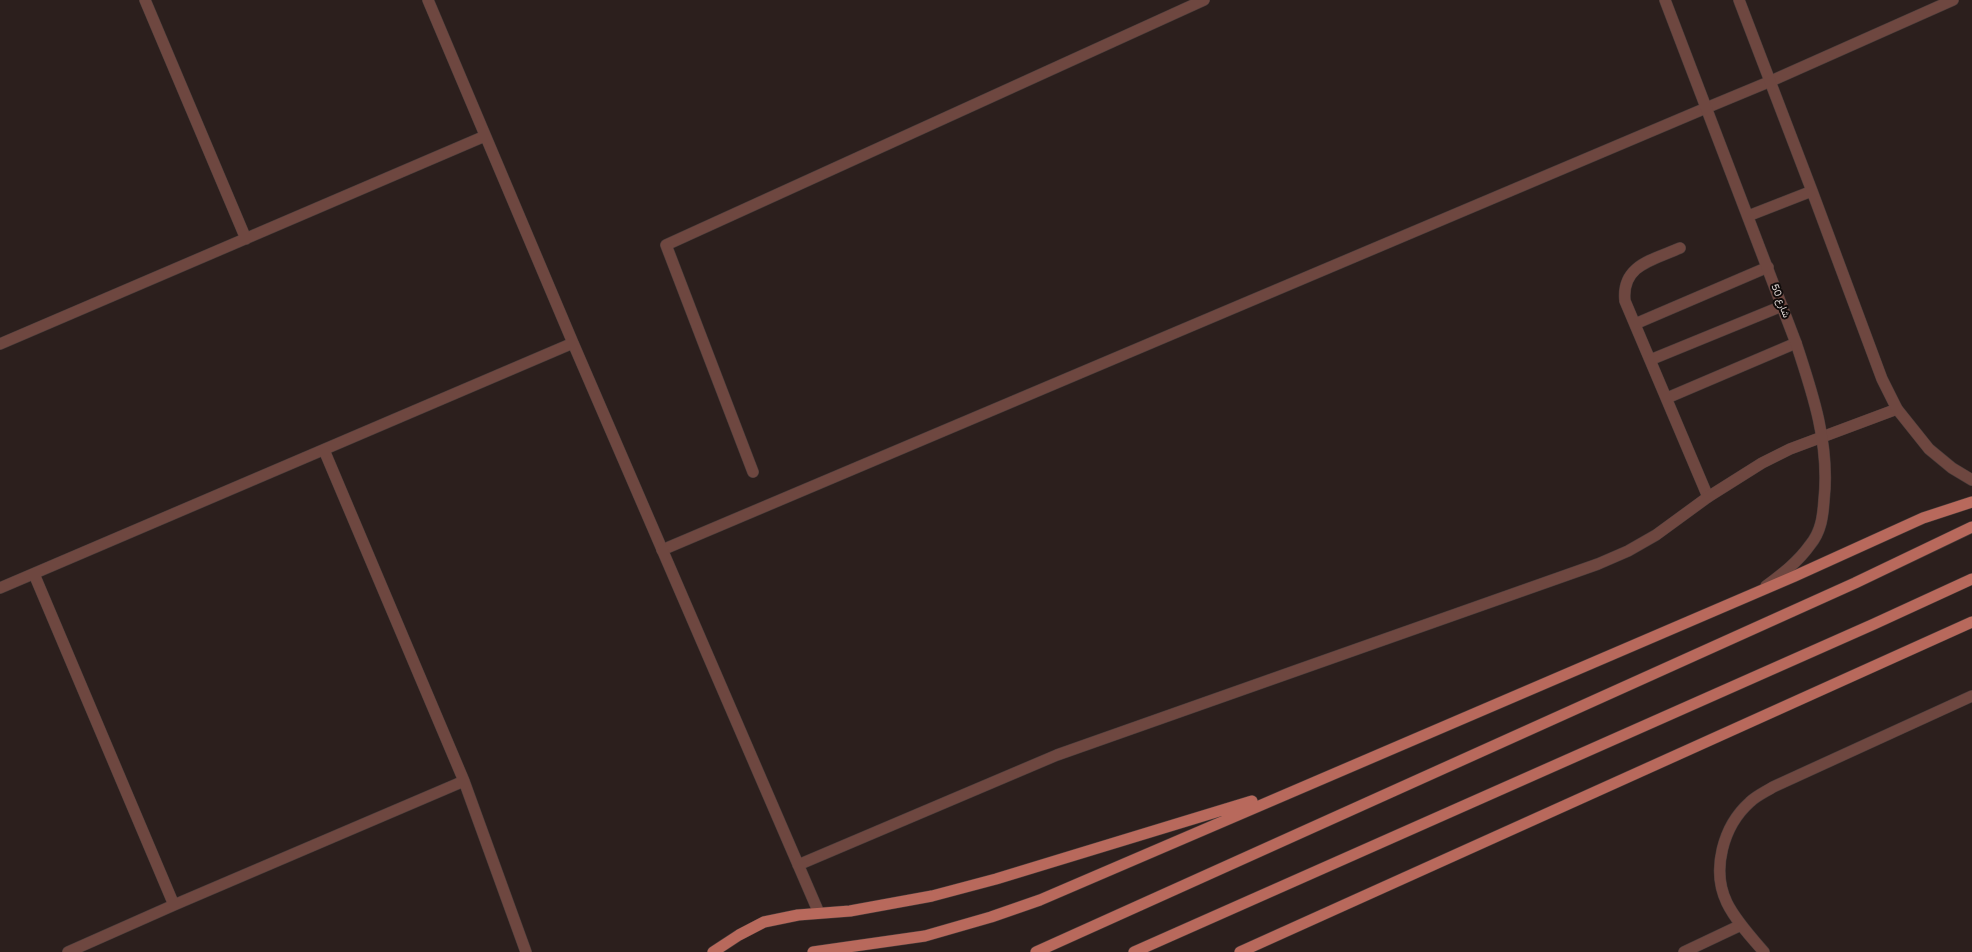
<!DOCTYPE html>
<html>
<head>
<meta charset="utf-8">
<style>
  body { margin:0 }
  canvas { display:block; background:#2c1f1d }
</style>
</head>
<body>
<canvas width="1972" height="952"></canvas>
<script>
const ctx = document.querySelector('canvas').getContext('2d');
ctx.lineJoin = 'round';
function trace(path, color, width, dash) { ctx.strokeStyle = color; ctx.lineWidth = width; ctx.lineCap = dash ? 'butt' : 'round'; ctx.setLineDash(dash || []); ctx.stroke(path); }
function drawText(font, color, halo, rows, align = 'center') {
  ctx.font = font + ' "Varela Round",Vazirmatn,sans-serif'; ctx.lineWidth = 4; ctx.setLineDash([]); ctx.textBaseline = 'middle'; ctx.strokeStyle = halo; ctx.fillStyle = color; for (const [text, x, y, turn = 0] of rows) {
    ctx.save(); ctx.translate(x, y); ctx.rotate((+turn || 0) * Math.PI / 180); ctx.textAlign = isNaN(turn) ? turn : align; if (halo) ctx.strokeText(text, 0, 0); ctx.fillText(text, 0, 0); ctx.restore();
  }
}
const service = new Path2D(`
  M1680,248C1653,260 1621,265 1625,301L1708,497
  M1635,324L1768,267
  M1650,360L1782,306
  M1667,398L1796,343
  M753,472L666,245L1204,0
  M662,550L1706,108
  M1684,952L1741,925
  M1764,952C1751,937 1736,921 1727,903C1711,870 1723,826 1750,802C1756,796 1765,792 1773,787L1972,696`);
const minor = new Path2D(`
  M145,0L246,239
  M428,0L573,343L819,913
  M1706,108L1771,81L1953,0
  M0,344L485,136
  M324,450L464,781L526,952
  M34,574L174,905
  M0,588L573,343
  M798,865L1057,755L1598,564L1628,551L1656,535L1708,497L1762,463L1790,449L1897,409
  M68,952L174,905L464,781`);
const tertiary = new Path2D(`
  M1665,0L1796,343C1813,394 1830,445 1824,500C1823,516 1821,532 1810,545C1798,562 1782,574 1766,586
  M1739,0L1812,191L1882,379L1897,409L1929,449L1952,468L1972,480
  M1748,216L1812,191`);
const primary = new Path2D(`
  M713,952L739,935L764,922L798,915L850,911L932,896L996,879L1252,801
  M813,952L925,936L991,917L1040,900L1795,576L1923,518L1972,502
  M1036,952L1855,583L1972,527
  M1134,952L1874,624L1972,579
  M1240,952L1972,622`);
const streetNames = [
  ["شارع 50",1780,301,69]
];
trace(service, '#483c3a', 12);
trace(minor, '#483c3a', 12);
trace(tertiary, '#483c3a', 12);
trace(primary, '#483c3a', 12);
trace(service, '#6e4740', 11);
trace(minor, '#6e4740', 11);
trace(tertiary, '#6e4740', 11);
trace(primary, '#b8695c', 11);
drawText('10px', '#ded5d3', '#100b0a', streetNames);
</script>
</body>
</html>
